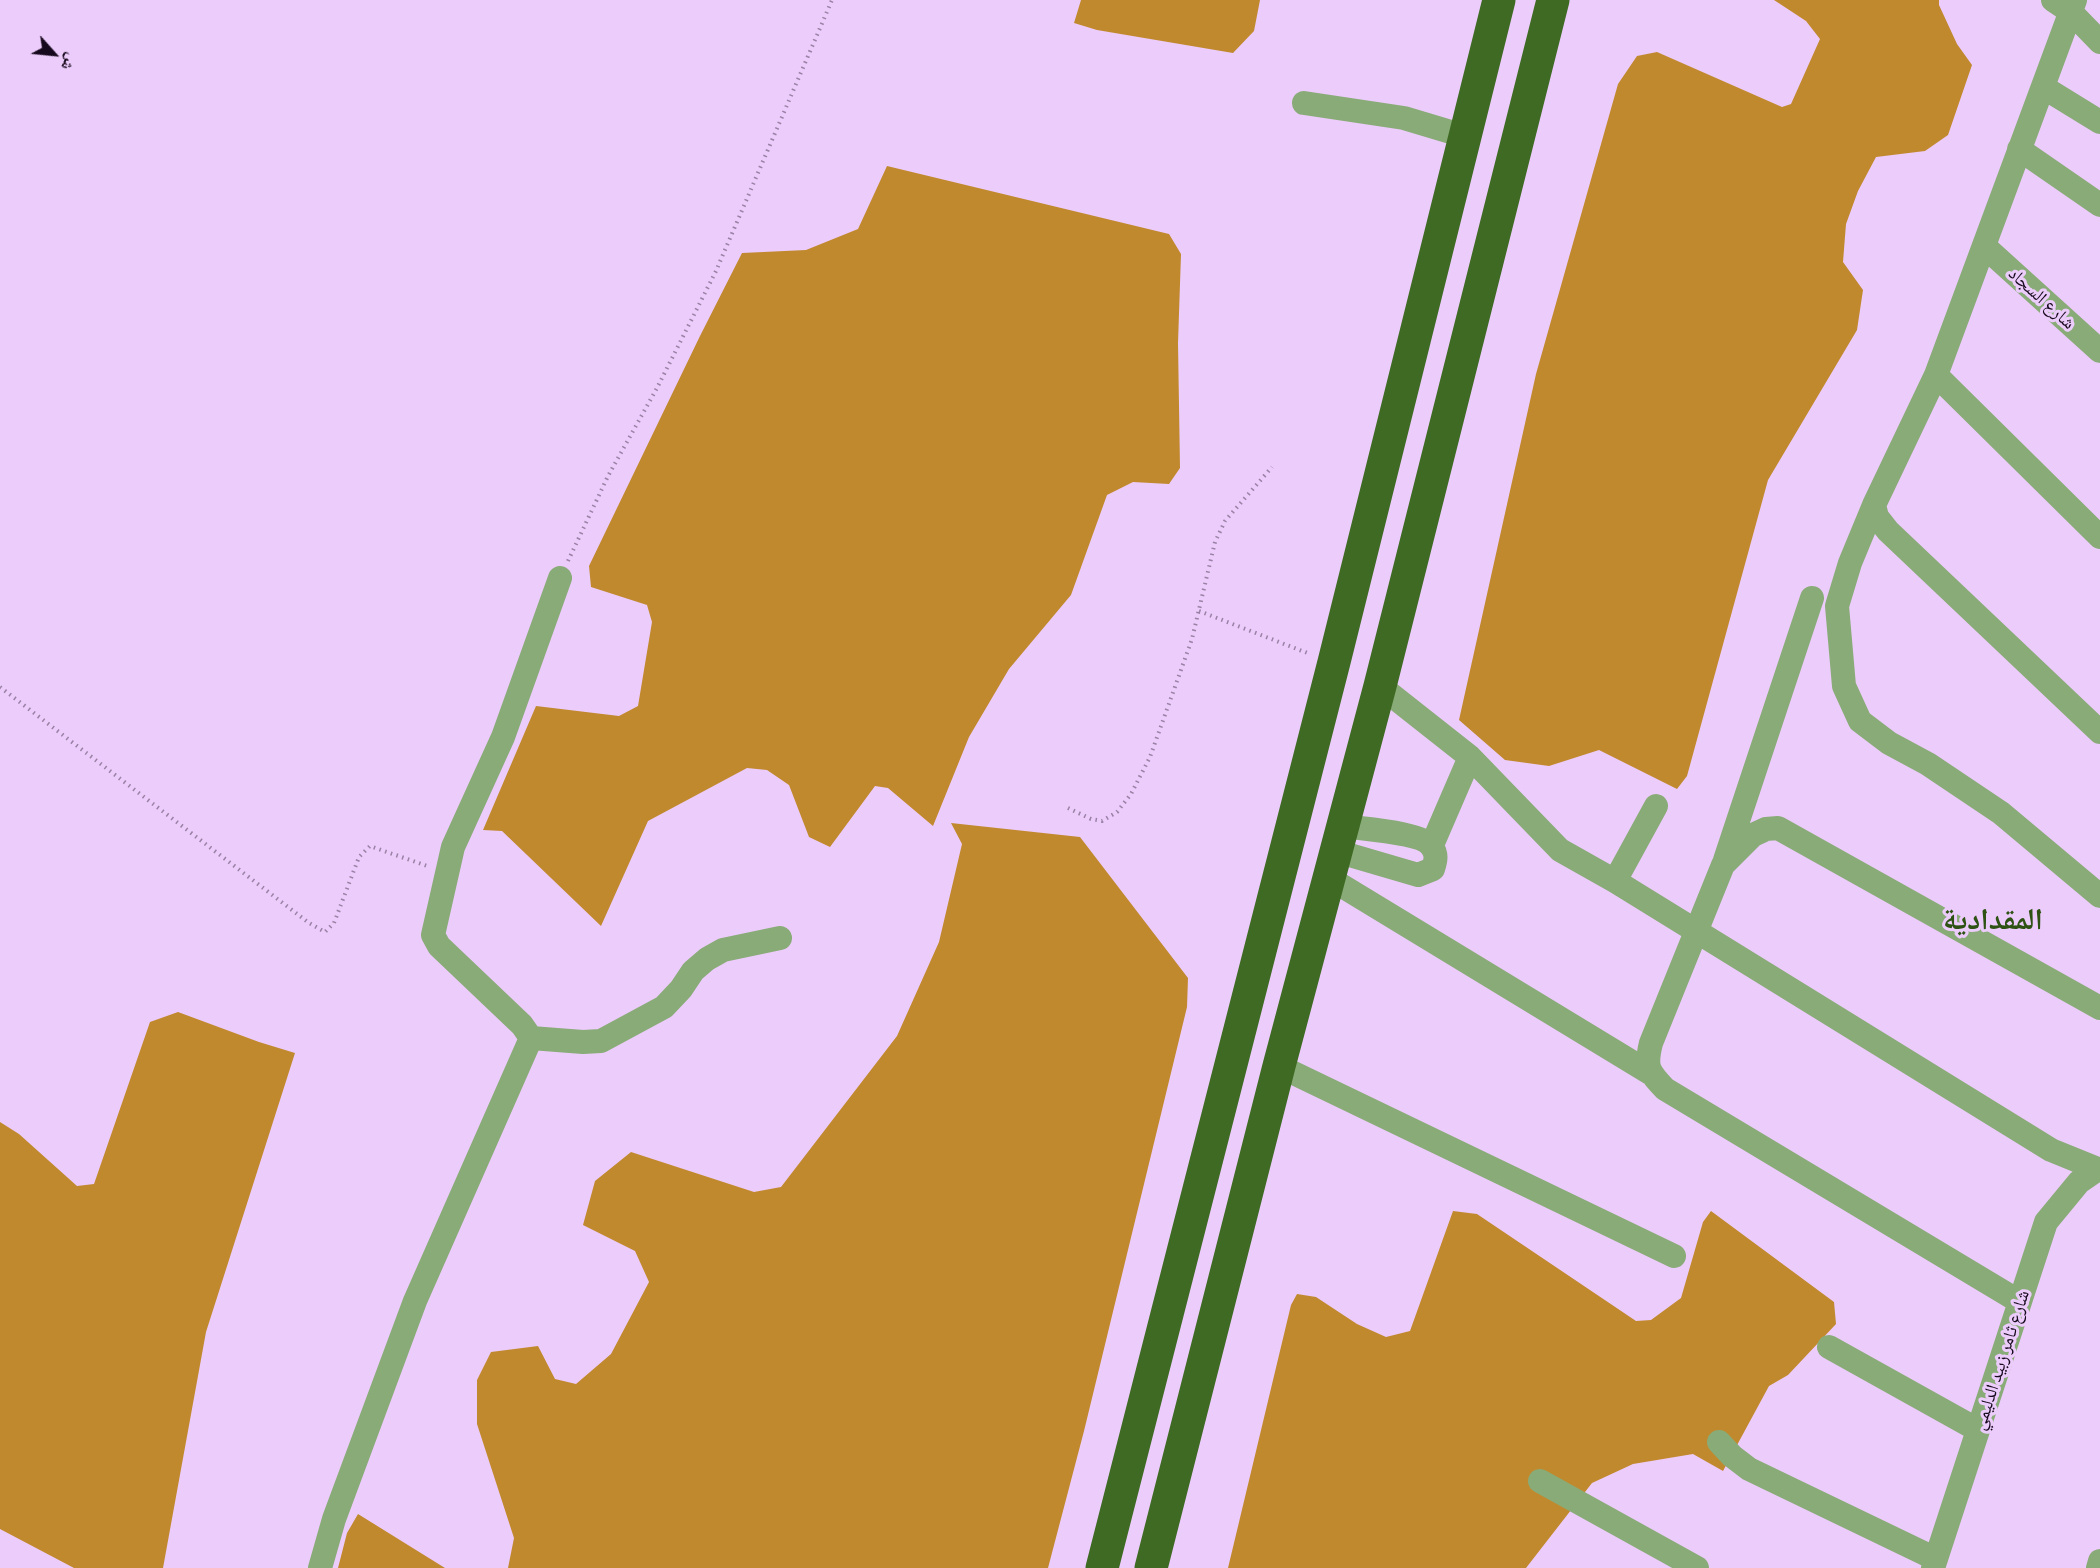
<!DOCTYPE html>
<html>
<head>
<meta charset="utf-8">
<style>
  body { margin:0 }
  #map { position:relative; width:2100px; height:1568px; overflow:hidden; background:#ecccfb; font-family:"Exo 2","Noto Naskh Arabic",sans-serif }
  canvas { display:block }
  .north { position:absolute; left:24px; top:24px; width:60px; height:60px; -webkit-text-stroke:4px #ecccfb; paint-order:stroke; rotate:117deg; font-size:16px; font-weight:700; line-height:24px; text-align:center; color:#17091d }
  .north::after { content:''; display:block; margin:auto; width:21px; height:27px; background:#17091d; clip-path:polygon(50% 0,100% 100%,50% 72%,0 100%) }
</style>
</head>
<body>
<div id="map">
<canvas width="2100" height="1568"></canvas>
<div class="north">ش</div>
</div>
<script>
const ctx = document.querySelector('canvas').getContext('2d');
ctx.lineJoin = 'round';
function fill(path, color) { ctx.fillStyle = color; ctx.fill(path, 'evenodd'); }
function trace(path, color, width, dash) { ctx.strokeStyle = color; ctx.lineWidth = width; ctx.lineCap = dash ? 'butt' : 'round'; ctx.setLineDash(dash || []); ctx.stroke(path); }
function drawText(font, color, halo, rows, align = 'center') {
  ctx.font = font + ' "Exo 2","Noto Naskh Arabic",sans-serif'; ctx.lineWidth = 6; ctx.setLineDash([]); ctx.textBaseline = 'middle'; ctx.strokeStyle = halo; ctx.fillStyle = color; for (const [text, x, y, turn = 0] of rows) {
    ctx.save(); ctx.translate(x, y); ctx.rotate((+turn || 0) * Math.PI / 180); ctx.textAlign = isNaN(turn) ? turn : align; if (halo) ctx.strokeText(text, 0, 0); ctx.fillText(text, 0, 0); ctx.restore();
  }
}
const forest = new Path2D(`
  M1081,0H1260L1254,31L1233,53L1097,30L1074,23Z
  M1774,0H1939V5L1957,44L1972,65L1948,135L1925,151L1876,157L1858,191L1846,224L1843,262L1863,290L1857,330L1768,480L1687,776L1677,789L1599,750L1549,766L1505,760L1459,720L1536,374L1618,84L1637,56L1657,52L1782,107L1791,104L1820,39L1806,21Z
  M887,166L1169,234L1181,254L1178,343L1180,468L1169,484L1133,482L1107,495L1071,595L1009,669L969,737L933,826L888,788L875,786L830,847L809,837L789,785L767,770L747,768L648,821L601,926L502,831L483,830L536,706L619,716L638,706L652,622L647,605L591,587L589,566L700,336L742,253L806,250L858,229Z
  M951,823L1080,837L1188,978L1187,1007L1084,1431L1048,1568H508L514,1538L477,1424V1380L491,1352L538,1346L555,1379L576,1384L611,1354L649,1282L635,1251L583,1225L595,1181L631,1152L754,1192L781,1187L897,1036L939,942L962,844Z
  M178,1012L259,1042L295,1053L206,1332L163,1568H74L0,1529V1122L19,1134L77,1186L94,1184L150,1022Z
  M1453,1211L1477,1214L1636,1321L1651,1320L1681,1298L1703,1222L1711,1211L1834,1302L1836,1324L1788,1375L1769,1386L1723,1471L1693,1454L1633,1464L1592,1483L1526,1568H1228L1291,1305L1297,1294L1316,1297L1357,1324L1386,1337L1410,1331Z
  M358,1514L445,1568H338L347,1533Z`);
const path = new Path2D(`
  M568,561L608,476L657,388L716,271L832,0
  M1199,611L1310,654
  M0,687L309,923L325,932L334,923L359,857L370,846L427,866
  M1068,808L1091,819L1102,821L1117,812L1131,794L1150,757L1192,639L1215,542L1225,521L1272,467`);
const minor = new Path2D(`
  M2053,0L2071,12L2100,42
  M2075,0L1936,375L1874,505L1877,517L1888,531L2100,732
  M2043,87L2100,122
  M1304,103L1404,118L1464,136
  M2019,149L2100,205
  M1984,246L2100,351
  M1936,375L2100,537
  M1874,505L1850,563L1837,606L1844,686L1860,721L1889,743L1928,764L2001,813L2100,896
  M1380,686L1470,757L1560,850L1615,881L2051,1150L2100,1170
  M1432,845L1470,757
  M1336,851L1418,875L1433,869C1436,860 1437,854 1432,847C1423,832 1361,829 1343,826
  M1725,860L1812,598
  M1329,878L1650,1073
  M1615,881L1656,806
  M531,1038L522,1025L439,946L433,935L453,847L503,737L560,578
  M1279,1066L1674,1256
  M2020,1302L1665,1089C1648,1071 1645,1067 1651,1043L1723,865L1753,835L1766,829L1778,828L2100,1008
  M1829,1347L1978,1430
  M1719,1442L1732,1456L1749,1469L1936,1559
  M1540,1481L1697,1568
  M320,1568L334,1519L415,1301L531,1038L583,1042L601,1041L664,1007L681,989L693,971L707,959L723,950L780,938
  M1933,1568L2046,1222L2079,1182L2098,1169
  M2098,1568L2100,1561`);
const highway = new Path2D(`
  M1102,1568L1334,662L1499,0
  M1151,1568L1279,1066L1380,686L1553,0`);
const streetNames = [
  ["شارع السجاد",2042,298,42],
  ["شارع ثامر زبيد الدليمي",2001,1360,-72]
];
const townNames = [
  ["المقدادیة",1993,919]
];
fill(forest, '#c1892d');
trace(path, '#9a81a5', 4, [1.5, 4.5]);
trace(minor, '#89ab77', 24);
trace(highway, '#3f6a24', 33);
drawText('18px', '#17091d', '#ecccfb', streetNames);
drawText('bold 30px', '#2d5213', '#ecccfb', townNames);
</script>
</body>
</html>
